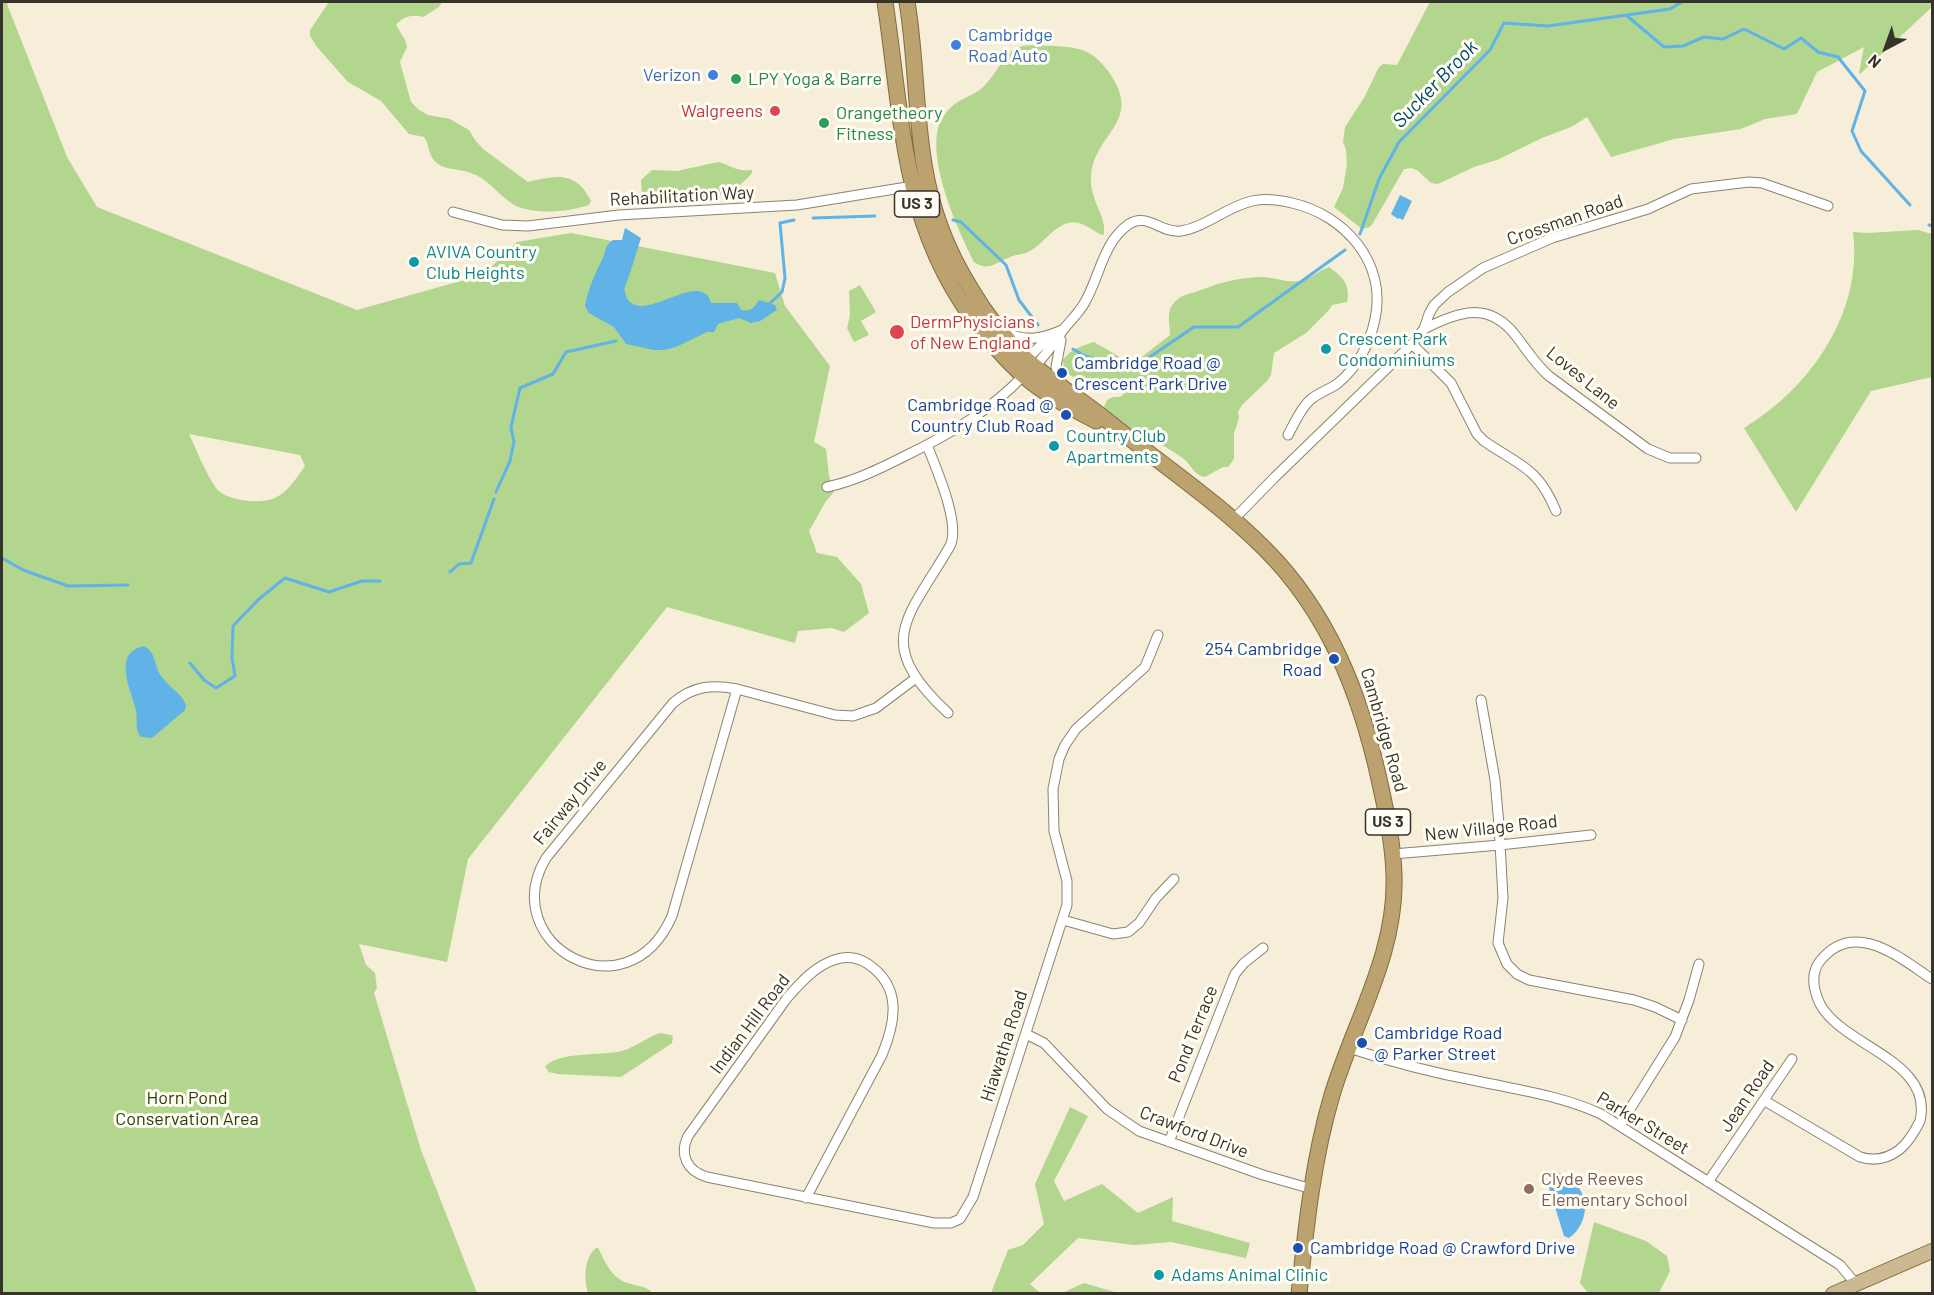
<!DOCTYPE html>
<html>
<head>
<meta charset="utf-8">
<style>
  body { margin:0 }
  #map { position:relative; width:1934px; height:1295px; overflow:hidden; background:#f6eed8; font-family:Barlow,sans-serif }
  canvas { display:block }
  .frame { position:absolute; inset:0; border:3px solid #36332b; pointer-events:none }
  .north { position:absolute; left:1856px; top:18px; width:60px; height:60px; -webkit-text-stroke:4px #fffcf3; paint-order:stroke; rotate:221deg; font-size:16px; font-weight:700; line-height:24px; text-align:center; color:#36332b }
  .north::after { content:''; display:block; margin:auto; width:21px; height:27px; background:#36332b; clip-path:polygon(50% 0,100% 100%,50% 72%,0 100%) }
</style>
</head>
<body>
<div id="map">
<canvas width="1934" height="1295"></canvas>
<div class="frame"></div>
<div class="north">N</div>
</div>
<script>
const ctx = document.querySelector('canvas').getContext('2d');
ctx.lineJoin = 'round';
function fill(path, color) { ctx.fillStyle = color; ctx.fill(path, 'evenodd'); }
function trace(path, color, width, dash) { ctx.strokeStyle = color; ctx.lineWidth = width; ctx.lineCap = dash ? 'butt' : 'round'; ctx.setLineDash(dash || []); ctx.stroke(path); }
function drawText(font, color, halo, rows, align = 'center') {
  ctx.font = font + ' Barlow,sans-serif'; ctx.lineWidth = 6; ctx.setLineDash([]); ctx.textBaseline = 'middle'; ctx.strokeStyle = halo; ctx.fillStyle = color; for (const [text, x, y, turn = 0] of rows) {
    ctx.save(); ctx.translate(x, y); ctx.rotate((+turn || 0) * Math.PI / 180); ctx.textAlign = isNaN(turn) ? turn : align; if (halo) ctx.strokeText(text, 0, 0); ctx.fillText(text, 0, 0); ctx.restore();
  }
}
const green = new Path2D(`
  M2,2H11L7,4L67,157L97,207L357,310L468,279L488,270L517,242L571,233L775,273L785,306L830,366L814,442L826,449L829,476L834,492L826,501L809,531L817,553L837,557L861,584L869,613L844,632L832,628L798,631L795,643L667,607L468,859L447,962L359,944L366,965L375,973L377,988L374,993L421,1150L477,1293L2,1294ZM189,434L300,455L305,466C285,495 277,505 241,500C232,498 221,495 216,488C205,472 197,451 189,434Z
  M329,2H442L439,7L423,17C413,14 403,16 396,25L405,40L407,47L400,62L411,102L419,110L428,115L450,119L469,130L475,140L483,149L528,182C557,175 576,171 591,201L589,205C568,212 531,216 511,203C497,193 488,179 471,173C459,168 441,171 433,159C428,152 429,144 424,137L409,134L381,101L348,82L317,47L310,36V30Z
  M1430,2H1932V7L1860,74L1859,73L1864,47L1817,72L1797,114L1765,119L1741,129L1674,139L1611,157L1587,117L1571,127L1542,138L1497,160L1474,167L1438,184L1431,183L1417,170L1411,168L1404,169L1373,223L1370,227L1362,229L1334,207L1343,188L1347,164L1346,150L1343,142L1345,127L1364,98L1379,67L1383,64L1397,65Z
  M1056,46C1082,48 1092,50 1108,71C1145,122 1095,131 1091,176C1089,199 1107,217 1104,234L1102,235C1091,230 1081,219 1068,223C1053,227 1043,244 1030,251C1023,255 1015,254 1008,258C995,263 988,272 974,262C958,230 919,146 945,114C958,97 969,99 982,88C994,78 1006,51 1019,47C1030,44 1045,46 1056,46Z
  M718,162C725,163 730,167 737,169C742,171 747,170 752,170V173C722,210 686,193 646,197L642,195L641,180L652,170L677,171Z
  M1918,230L1932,234V377L1871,391L1796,512L1744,428C1811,387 1863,313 1853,232L1868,233Z
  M1329,267C1342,276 1351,285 1347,302L1332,305L1329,310L1306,333L1274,353L1271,375L1267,381L1242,405L1238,412L1239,418L1234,433V459L1228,467H1223L1205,477C1195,476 1191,465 1184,459C1175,453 1165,446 1155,441C1142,433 1109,423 1104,407L1107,400L1113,397H1120L1124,394L1116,385C1093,382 1084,388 1064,370L1063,360C1071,349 1081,346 1094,342L1123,359L1134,363L1170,335C1170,325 1166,312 1173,304C1180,294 1191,294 1201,290C1222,282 1241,277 1264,277C1276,278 1288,283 1300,281C1310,279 1318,271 1329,267Z
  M860,285L876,312L861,321L869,335L854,342L847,328L850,315L849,291Z
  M660,1033L671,1035L673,1037L672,1043L621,1077L557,1074L549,1072L545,1067C557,1051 602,1056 622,1051C636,1047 647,1037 660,1033Z
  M1070,1107L1088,1116L1054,1181L1064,1201L1102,1184L1138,1213L1173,1197L1172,1221L1250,1243L1246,1258L1171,1242L1134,1245L1078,1238L1030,1284L1040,1293H991L1008,1250L1023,1245L1044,1224L1035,1184Z
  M1594,1222L1646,1241L1667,1256L1670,1271L1659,1293H1588L1580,1283Z
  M596,1248H598C606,1263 612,1280 631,1284C640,1286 646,1287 653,1293H588C584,1279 584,1258 596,1248Z
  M1084,1283L1118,1293H1062Z`);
const water = new Path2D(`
  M1400,195L1412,201L1403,220L1399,218L1398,219L1391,214Z
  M625,228L641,238C635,256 631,273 624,289C626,294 626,299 630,302C647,318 691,279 707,295C709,297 710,300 711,303H737L741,310C752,312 754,307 759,300L775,305L777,310L760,321L751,323L739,318L718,324L714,332H707L676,347L664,350H654L626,344L614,327L589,313L585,306C588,290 594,275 602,260C606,252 604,246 613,240H622Z
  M144,646C156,652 154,666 161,676C168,687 181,692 186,705L185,710L152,738L141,737C134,729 138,720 136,710C132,691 111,653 144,646Z
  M1551,1171C1575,1174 1591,1197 1583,1219C1580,1227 1576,1233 1569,1238L1564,1236L1546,1178L1547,1174Z`);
const stream = new Path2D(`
  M1626,15L1664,47L1683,46L1704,37L1723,39L1744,29L1784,49L1801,38L1818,52L1838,57L1865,91L1852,131L1861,151L1910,205
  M813,218L875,216
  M953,220L961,222L1006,265L1019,300L1038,325
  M1929,225L1932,226
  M1360,234L1379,179L1399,142L1490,50L1504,23L1548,26L1670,9L1682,2
  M768,305L782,292L785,278L780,223L794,220
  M1073,349L1085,356L1132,369L1194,327H1238L1345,250
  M496,492L510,461L514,442L511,427L520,388L553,374L566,352L616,341
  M2,558L23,570L68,586L128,585
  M450,572L459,564L471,563L494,499
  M190,663L204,680L216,688L235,676L232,658L233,626L259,599L285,578L329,592L362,581H380`);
const minor = new Path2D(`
  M453,212L502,225L528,226L619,215L797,205L913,186
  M1424,329C1459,311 1489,301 1516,336C1527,350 1535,364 1549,376L1648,449L1670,458H1696
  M1006,332C1025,343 1045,338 1064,329
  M1061,340L1056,367L1062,384
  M1412,344L1451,383L1477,434L1484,441C1520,466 1538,467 1556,511
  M1027,359L1050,336
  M1035,366C1046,355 1054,343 1063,330C1070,321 1079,313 1085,302C1100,276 1103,242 1129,224C1147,212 1162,234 1181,231C1206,227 1226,207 1252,201C1265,198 1279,200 1292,203C1345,215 1387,263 1375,319C1370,344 1357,368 1337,384C1328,390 1318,393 1310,400C1300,409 1294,424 1288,435
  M927,445C936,468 961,524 950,546C907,620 872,642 948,713
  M827,487C855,481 879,469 905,456C948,435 990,411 1023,376
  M1233,520L1275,477L1412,344L1424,329L1429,314L1434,305L1448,292L1483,268L1552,238L1648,209L1691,189L1749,182L1762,183L1828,206
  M737,689C712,684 693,686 673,703L546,858C495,944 627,1019 672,916L737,689L835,715L853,716L876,708L916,678
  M1481,700L1495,780L1499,825L1503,898L1498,943L1507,964L1517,974L1529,980L1634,1000L1655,1007L1682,1020
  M1393,854L1500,845L1591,835
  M1063,920L1113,934L1128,932L1139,923L1156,898L1174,879
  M1026,1034L1044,1043L1107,1109L1139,1131L1263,1175L1312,1189
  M1349,1048C1391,1062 1434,1073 1477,1081C1519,1090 1562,1096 1601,1114L1840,1265L1855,1283
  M1765,1101L1860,1157C1873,1161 1887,1159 1899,1150C1908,1143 1915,1131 1920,1121C1934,1060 1843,1047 1820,1004C1813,989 1810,974 1820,961C1854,918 1900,958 1932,979
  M1620,1125L1675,1037L1689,1000L1699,964
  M1169,1142L1235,974L1244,963L1263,948
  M1708,1182L1792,1059
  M806,1198L882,1055C896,1021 902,987 868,964C859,958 848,956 837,959C816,965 801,982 787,998L688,1136C679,1155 687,1171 707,1177L934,1223H951L960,1219L973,1197L1067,905V881L1054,831L1053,789L1059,759L1065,745L1076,729L1145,667L1158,635`);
const primary = new Path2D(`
  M1833,1294L1932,1251`);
const trunk = new Path2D(`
  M885,2C903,122 902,233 983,332C997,350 1012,367 1030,381C1050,397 1073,409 1096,421
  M907,2C916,55 915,110 924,164C931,208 947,251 971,289C986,315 1005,338 1026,359C1052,382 1082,400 1109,422C1161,464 1218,502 1265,549C1328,612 1360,693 1379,779C1386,811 1393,842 1394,875C1397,953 1354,1022 1332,1095C1313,1159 1306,1227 1299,1294`);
const markers = [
  [956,45,6,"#3f7fe0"],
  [713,75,6,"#3f7fe0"],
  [736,79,6,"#2e9e5b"],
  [775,111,6,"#e0444e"],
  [824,123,6,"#2e9e5b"],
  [414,262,6,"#0f9aa8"],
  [897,332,8,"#e0444e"],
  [1326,349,6,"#0f9aa8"],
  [1062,373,6,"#1a4fb4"],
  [1066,415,6,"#1a4fb4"],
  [1054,446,6,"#0f9aa8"],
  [1334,659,6,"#1a4fb4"],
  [1362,1043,6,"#1a4fb4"],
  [1529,1189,6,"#8d6e63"],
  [1298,1248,6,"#1a4fb4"],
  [1159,1275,6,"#0f9aa8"]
];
const shields = [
  [917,204,45],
  [1388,822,45]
];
const shieldNames = [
  ["US 3",917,204],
  ["US 3",1388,822]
];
const shopNames = [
  ["Cambridge",968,35],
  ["Road Auto",968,56],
  ["Verizon",701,75,"right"]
];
const leisureNames = [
  ["LPY Yoga & Barre",748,79],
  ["Orangetheory",836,113],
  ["Fitness",836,134]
];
const healthNames = [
  ["Walgreens",763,111],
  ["DermPhysicians",910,322,"left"],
  ["of New England",910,343,"left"]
];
const streetNames = [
  ["Rehabilitation Way",682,196,-3],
  ["Crossman Road",1565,220,-19],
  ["Loves Lane",1583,378,39],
  ["Cambridge Road",1384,730,74],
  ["Fairway Drive",570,802,-51],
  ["New Village Road",1491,828,-6],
  ["Indian Hill Road",750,1024,-53],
  ["Pond Terrace",1193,1034,-68],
  ["Hiawatha Road",1004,1046,-72],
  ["Jean Road",1747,1096,-56],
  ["Parker Street",1643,1123,31],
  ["Crawford Drive",1194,1132,21]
];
const cultureNames = [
  ["AVIVA Country",426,252],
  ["Club Heights",426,273],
  ["Crescent Park",1338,339],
  ["Condominiums",1338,360],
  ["Country Club",1066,436],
  ["Apartments",1066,457],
  ["Adams Animal Clinic",1171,1275]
];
const transitNames = [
  ["Cambridge Road @",1074,363],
  ["Crescent Park Drive",1074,384],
  ["Cambridge Road @",1054,405,"right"],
  ["Country Club Road",1054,426,"right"],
  ["254 Cambridge",1322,649,"right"],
  ["Road",1322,670,"right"],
  ["Cambridge Road",1374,1033],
  ["@ Parker Street",1374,1054],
  ["Cambridge Road @ Crawford Drive",1310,1248]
];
const parkNames = [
  ["Horn Pond",187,1098],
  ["Conservation Area",187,1119]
];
const educationNames = [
  ["Clyde Reeves",1541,1179],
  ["Elementary School",1541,1200]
];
const waterNames = [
  ["Sucker Brook",1435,84,-46]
];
fill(green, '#b2d68d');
fill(water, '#60b2e7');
trace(stream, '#60b2e7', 3);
trace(minor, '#8b836f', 11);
trace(primary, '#816c3e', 16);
trace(trunk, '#816c3e', 17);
trace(minor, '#fff', 9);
trace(primary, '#ccb992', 14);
trace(trunk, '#bba26e', 15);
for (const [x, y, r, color] of markers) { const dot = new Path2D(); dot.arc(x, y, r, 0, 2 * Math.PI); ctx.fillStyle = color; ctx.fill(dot); trace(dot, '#fffcf3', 2); }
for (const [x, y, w] of shields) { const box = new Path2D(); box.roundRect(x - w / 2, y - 13, w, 26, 4.5); ctx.fillStyle = '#fffcf3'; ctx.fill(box); trace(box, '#36332b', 1.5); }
drawText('bold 16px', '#36332b', null, shieldNames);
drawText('18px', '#366cbe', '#fffcf3', shopNames, 'left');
drawText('18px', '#27864d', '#fffcf3', leisureNames, 'left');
drawText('18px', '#be3a42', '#fffcf3', healthNames, 'right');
drawText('18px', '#36332b', '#fffcf3', streetNames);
drawText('18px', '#0d838f', '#fffcf3', cultureNames, 'left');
drawText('18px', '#164399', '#fffcf3', transitNames, 'left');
drawText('18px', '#283f06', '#fffcf3', parkNames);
drawText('18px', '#785e54', '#fffcf3', educationNames, 'left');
drawText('italic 20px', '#02476a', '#fffcf3', waterNames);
</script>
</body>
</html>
